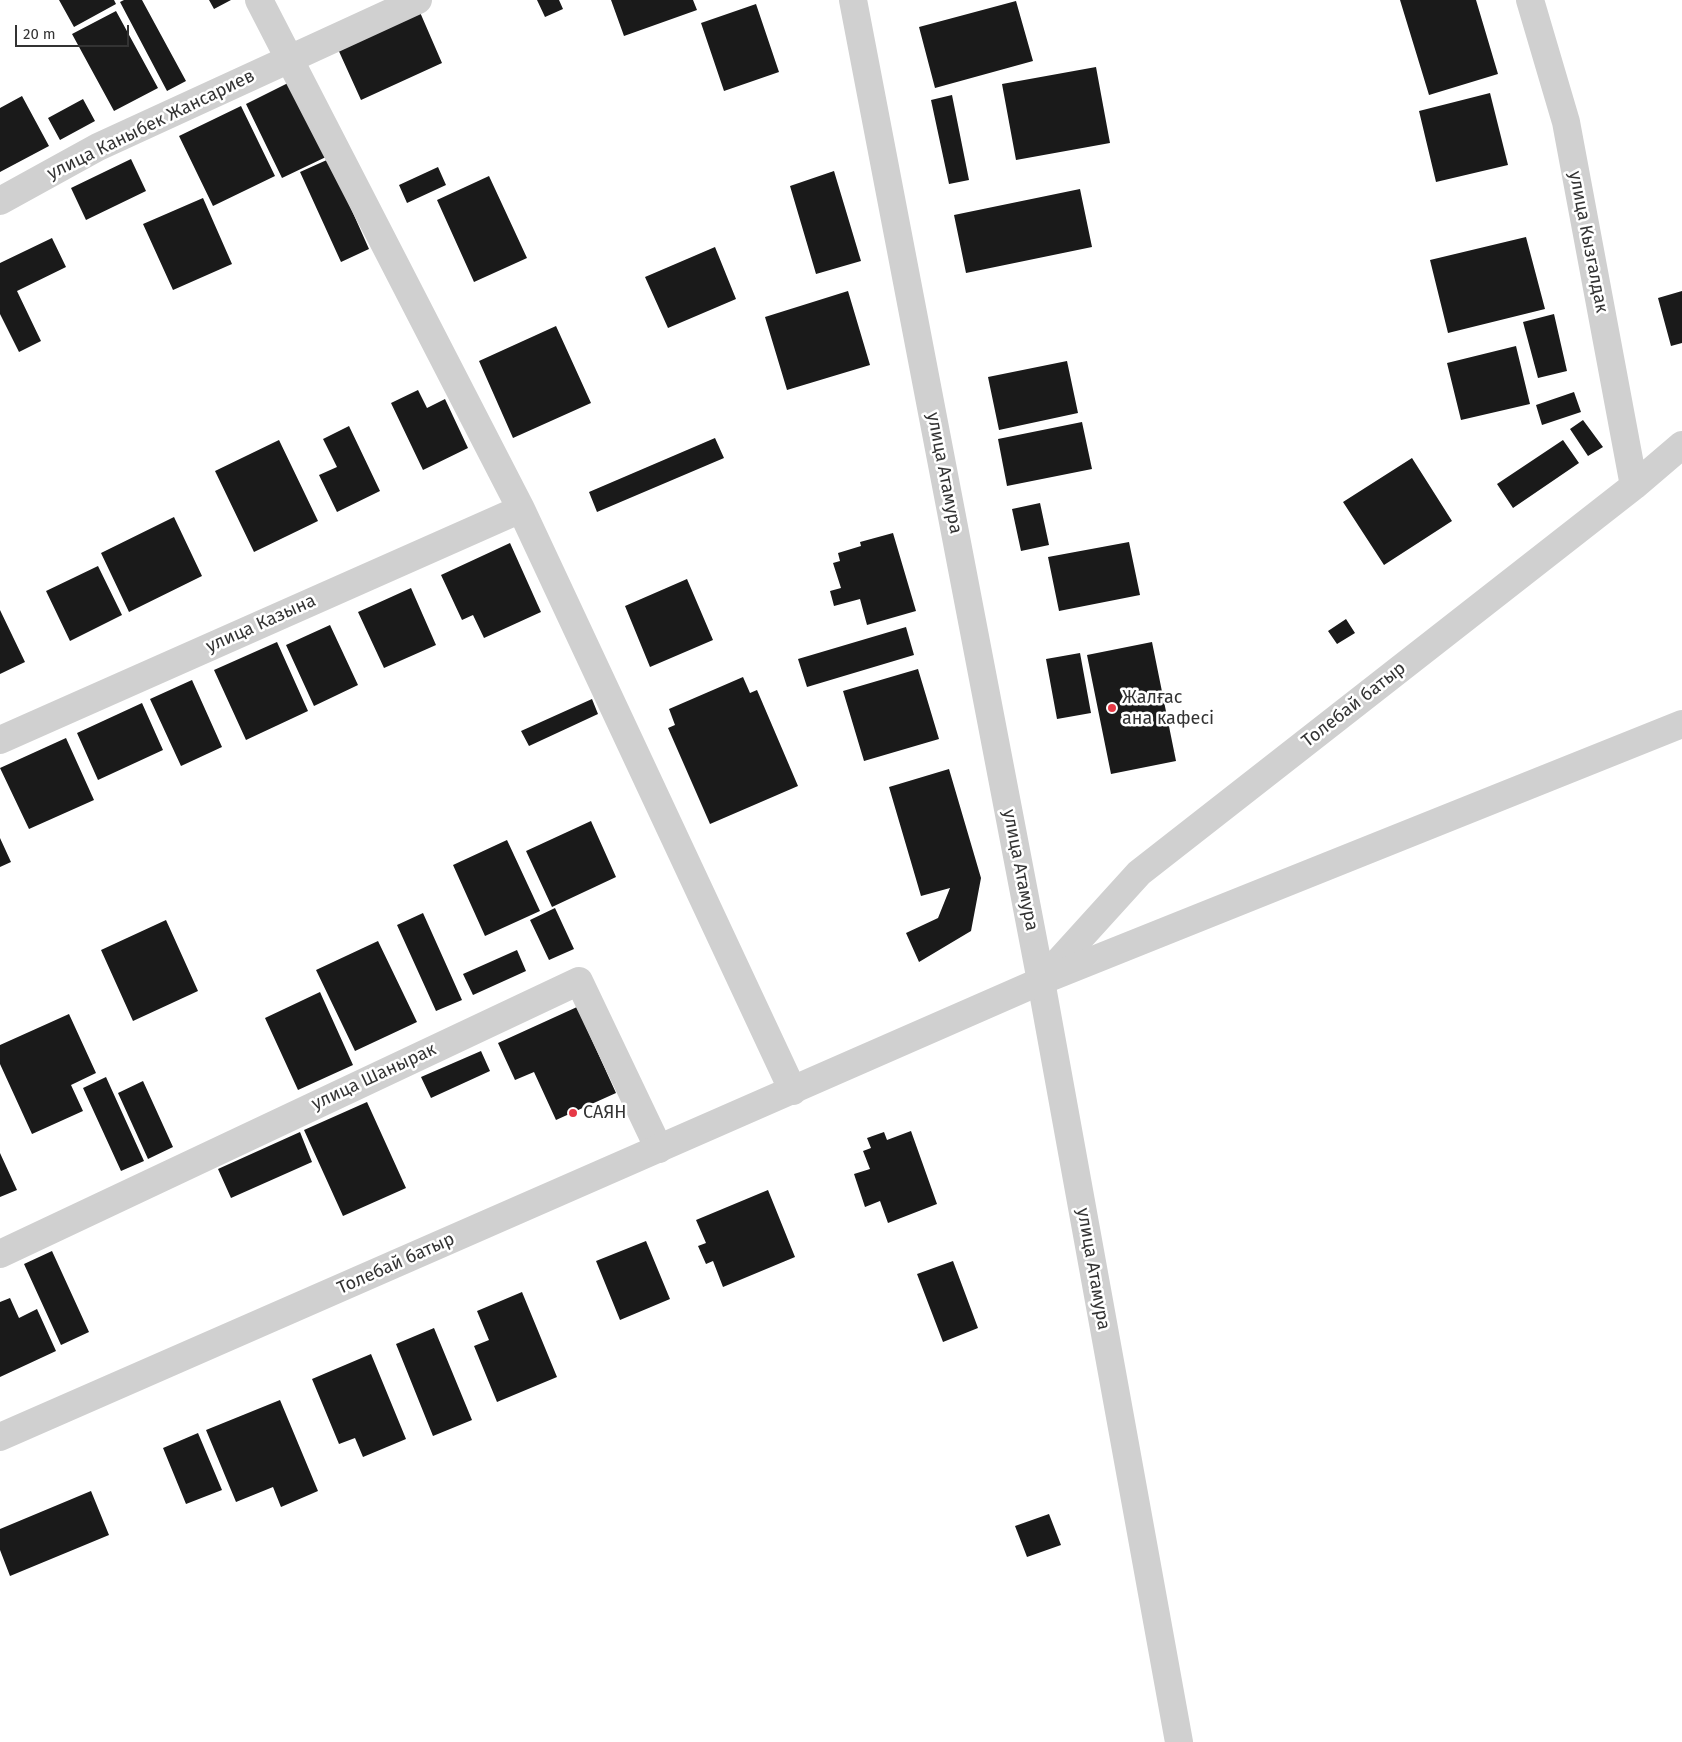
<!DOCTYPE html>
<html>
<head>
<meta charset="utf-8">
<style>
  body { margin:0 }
  #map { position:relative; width:1682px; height:1742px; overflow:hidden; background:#fff; font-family:"Fira Sans",sans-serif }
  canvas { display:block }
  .scale { position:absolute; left:15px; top:25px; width:114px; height:22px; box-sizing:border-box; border:2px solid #333; border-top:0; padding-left:6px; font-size:15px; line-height:18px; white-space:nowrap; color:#333; -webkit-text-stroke:4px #fff; paint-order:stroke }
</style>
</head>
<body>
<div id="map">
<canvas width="1682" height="1742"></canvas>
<div class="scale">20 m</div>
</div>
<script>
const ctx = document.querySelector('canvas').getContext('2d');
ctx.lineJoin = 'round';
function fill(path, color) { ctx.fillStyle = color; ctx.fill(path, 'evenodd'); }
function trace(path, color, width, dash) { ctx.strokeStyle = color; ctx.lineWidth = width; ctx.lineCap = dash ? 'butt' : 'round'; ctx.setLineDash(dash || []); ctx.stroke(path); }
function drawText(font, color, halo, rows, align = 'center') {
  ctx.font = font + ' "Fira Sans",sans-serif'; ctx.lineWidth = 5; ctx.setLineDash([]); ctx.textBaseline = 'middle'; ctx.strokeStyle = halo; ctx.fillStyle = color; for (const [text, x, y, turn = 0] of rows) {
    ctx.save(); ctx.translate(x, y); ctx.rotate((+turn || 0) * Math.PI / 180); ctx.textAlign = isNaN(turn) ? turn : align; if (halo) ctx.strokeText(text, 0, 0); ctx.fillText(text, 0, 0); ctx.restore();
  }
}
const building = new Path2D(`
  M59,0H114L116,4L74,27Z
  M124,0H142L186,81L167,91L120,2Z
  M209,0H231L214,9Z
  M537,0H559L563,9L545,17Z
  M611,0H693L697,10L624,36Z
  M1400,0H1476L1498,74L1429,95Z
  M1016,1L1033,61L935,88L919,27Z
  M756,4L779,72L724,91L701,23Z
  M419,10L442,63L361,100L337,47Z
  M116,11L158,88L114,111L72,34Z
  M1096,67L1110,143L1016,160L1002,84Z
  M292,81L328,156L282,178L246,104Z
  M1490,93L1508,165L1436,182L1419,111Z
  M952,95L969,180L949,184L931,100Z
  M22,96L49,146L0,172V108Z
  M83,99L95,121L60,140L48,118Z
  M241,106L275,176L213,206L179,136Z
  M131,159L146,191L86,220L71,188Z
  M329,159L369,249L341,262L300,172Z
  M438,167L446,185L407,203L399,185Z
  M834,171L861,261L816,274L790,186Z
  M489,176L527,258L474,282L437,200Z
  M1080,189L1092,247L966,273L954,215Z
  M203,198L232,264L173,290L143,224Z
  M1526,237L1545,309L1448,333L1430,260Z
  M52,238L66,267L17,291L41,341L19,352L0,314V263Z
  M715,247L736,299L668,328L645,277Z
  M848,291L870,365L787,390L765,317Z
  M1682,291V343L1671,346L1658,298Z
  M1554,314L1567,371L1538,378L1523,322Z
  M556,326L591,403L513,438L479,361Z
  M1516,346L1530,404L1461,420L1447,363Z
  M1067,361L1078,413L999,430L988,377Z
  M418,390L427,408L445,399L468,448L423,470L391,403Z
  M1574,392L1581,412L1542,425L1536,405Z
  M1583,420L1603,447L1588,456L1570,429Z
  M1082,422L1092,469L1007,486L998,439Z
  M349,426L380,491L337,512L319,475L337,467L323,439Z
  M715,438L724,458L597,512L589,492Z
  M279,440L318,521L254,552L215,471Z
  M1563,440L1579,463L1513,508L1497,484Z
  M1412,458L1452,521L1384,565L1343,502Z
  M1040,503L1049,545L1021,551L1012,509Z
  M174,517L202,576L129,612L101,553Z
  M893,533L916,611L867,625L860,599L834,606L830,591L841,588L833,563L840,561L838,553L861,546L860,542Z
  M1129,542L1140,595L1059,611L1048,557Z
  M510,543L541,612L484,638L473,615L462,620L441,575Z
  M98,566L122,615L70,641L46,591Z
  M687,579L713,640L650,667L625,606Z
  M411,588L436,645L384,668L358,612Z
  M0,610L25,662L0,674Z
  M1346,619L1355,633L1337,644L1328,631Z
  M330,625L358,685L314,706L286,645Z
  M906,627L914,655L807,687L798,659Z
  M277,642L308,711L246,740L214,670Z
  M1152,642L1176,761L1111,774L1087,655Z
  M1080,653L1091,713L1057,719L1046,659Z
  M918,669L939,739L864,761L843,691Z
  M743,677L750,693L757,690L798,786L710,824L668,728L675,725L669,709Z
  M192,680L222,747L181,766L150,699Z
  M592,699L598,714L529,746L521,731Z
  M142,703L163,750L98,780L77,733Z
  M66,738L94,800L29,829L0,768Z
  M949,769L981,878L971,931L919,962L906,933L938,918L950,888L921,896L889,787Z
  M591,821L616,877L552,907L526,851Z
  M0,838L11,862L0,867Z
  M507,840L540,911L485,936L453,865Z
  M555,908L574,949L549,960L530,920Z
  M423,913L462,1000L436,1011L397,925Z
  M166,920L198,991L133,1021L101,950Z
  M378,941L417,1022L355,1051L316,970Z
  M517,950L526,971L473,995L463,974Z
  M320,992L353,1065L298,1090L265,1018Z
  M577,1007L616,1093L556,1120L534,1072L515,1080L498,1043Z
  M69,1014L96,1073L71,1085L83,1111L32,1134L0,1064V1045Z
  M481,1051L490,1071L431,1098L421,1077Z
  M106,1077L144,1161L121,1171L83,1088Z
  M143,1081L173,1147L148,1159L118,1093Z
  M367,1102L406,1188L343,1216L304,1130Z
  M911,1131L937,1204L888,1223L880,1201L865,1207L854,1174L870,1169L863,1151L871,1148L867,1138L884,1132L887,1140Z
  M300,1132L312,1162L231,1198L218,1169Z
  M0,1153L17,1190L0,1197Z
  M768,1190L795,1257L723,1287L713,1261L706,1264L698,1246L706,1243L696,1220Z
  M646,1241L670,1299L620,1320L596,1261Z
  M52,1251L89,1332L61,1345L24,1264Z
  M953,1261L978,1328L943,1342L917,1274Z
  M522,1292L557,1377L497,1402L474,1346L489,1340L477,1311Z
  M10,1298L19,1318L37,1309L56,1351L0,1377V1302Z
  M434,1328L472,1420L433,1436L396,1344Z
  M371,1354L406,1439L363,1457L355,1438L339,1444L312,1379Z
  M280,1400L318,1491L281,1507L273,1487L236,1502L206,1430Z
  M198,1433L222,1490L186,1504L163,1448Z
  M91,1491L109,1535L10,1576L0,1550V1529Z
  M1049,1514L1061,1545L1027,1557L1015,1526Z`);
const minor = new Path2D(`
  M259,0L521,509L793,1091
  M853,0L1041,981L1179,1742
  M1530,0L1566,122L1634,486
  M0,201L98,147L418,0
  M0,740L521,509
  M1041,981L1139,873L1634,486L1682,445
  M0,1254L579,981L659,1149`);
const tertiary = new Path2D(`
  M0,1437L1041,981L1682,724`);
const markers = [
  [1112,708,5,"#e63946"],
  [573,1113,5,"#e63946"]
];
const streetNames = [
  ["улица Каныбек Жансариев",151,125,-26],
  ["улица Кызгалдак",1588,242,79],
  ["улица Атамура",944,473,79],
  ["улица Казына",261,624,-24],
  ["Толебай батыр",1354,705,-38],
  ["улица Атамура",1020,870,79],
  ["улица Шанырак",374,1077,-25],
  ["Толебай батыр",396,1264,-24],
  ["улица Атамура",1093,1269,80]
];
const poiNames = [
  ["Жалғас",1122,698],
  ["ана кафесі",1122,719],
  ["САЯН",583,1113]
];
fill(building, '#1a1a1a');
trace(minor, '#d0d0d0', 28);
trace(tertiary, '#d0d0d0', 28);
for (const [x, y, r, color] of markers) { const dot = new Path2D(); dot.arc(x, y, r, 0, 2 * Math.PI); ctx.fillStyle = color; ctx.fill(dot); trace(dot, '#fff', 2); }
drawText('18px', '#333', '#fff', streetNames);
drawText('18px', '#333', '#fff', poiNames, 'left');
</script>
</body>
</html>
